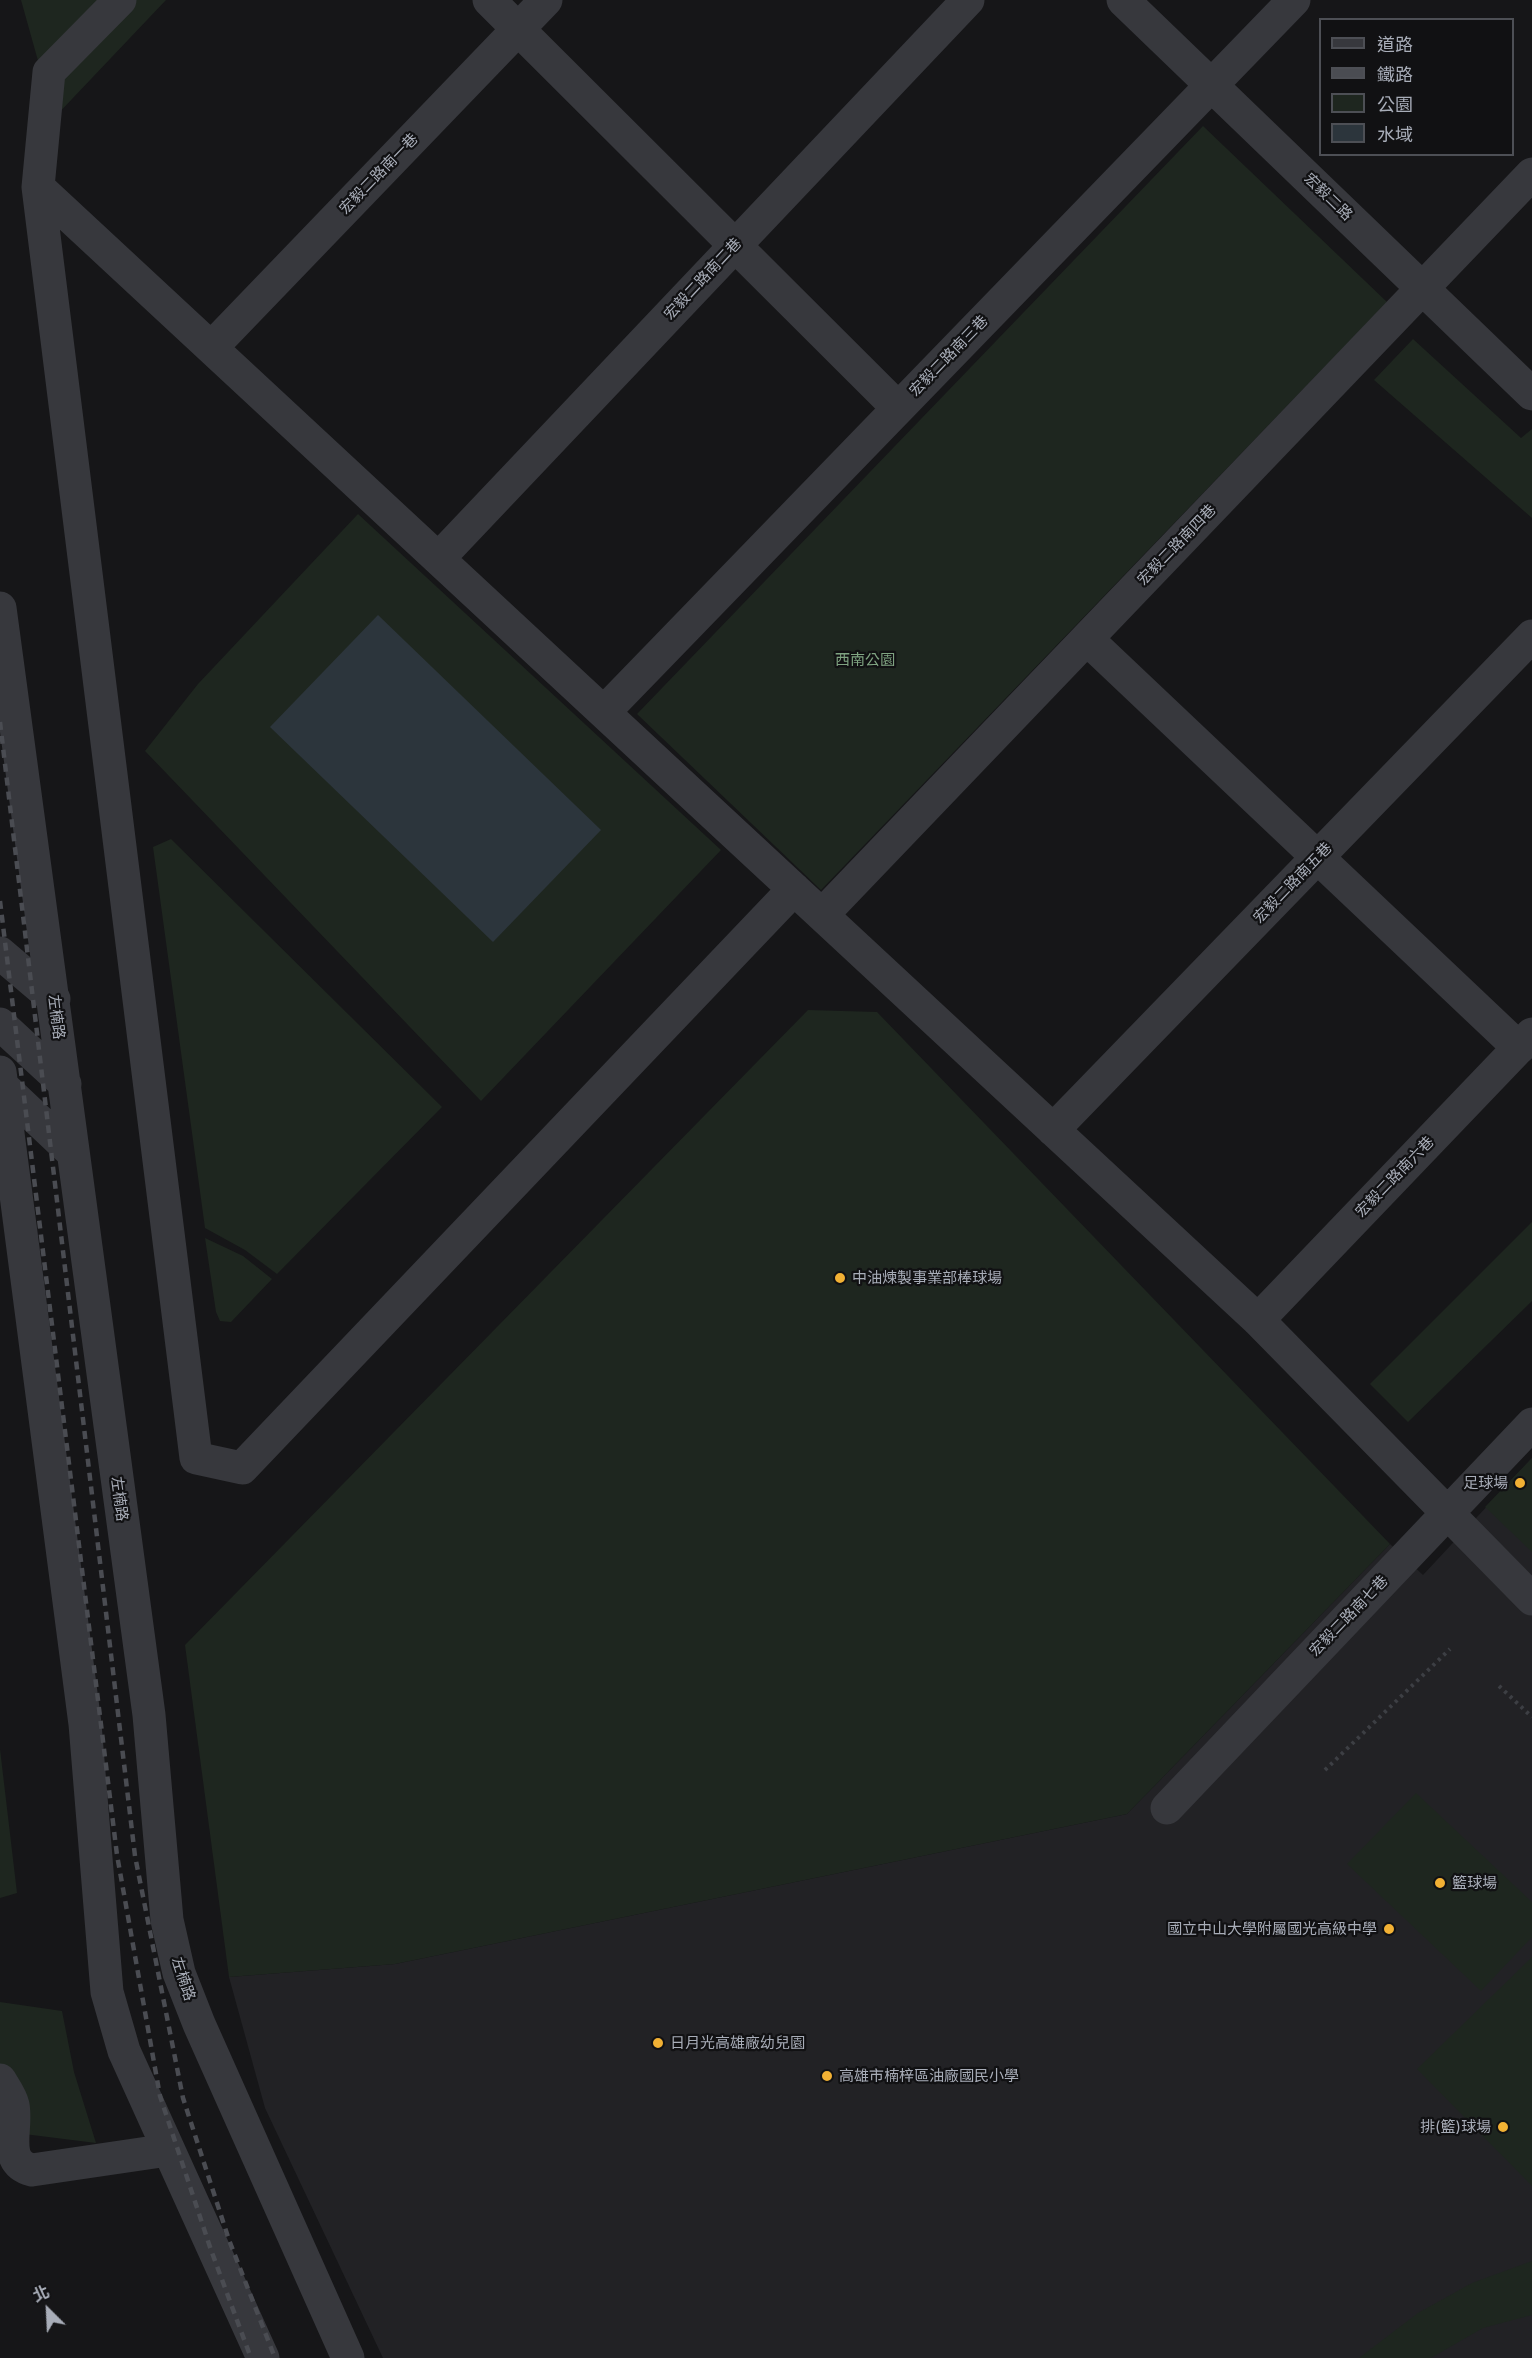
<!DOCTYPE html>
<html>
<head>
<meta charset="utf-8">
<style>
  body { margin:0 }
  #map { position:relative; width:1532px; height:2358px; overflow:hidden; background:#161618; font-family:Inter,"Noto Sans TC",sans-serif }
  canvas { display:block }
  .legend { position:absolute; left:1319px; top:18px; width:195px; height:138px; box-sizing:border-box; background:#111113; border:2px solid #4d4f55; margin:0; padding:8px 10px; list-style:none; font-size:18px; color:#a8adb8 }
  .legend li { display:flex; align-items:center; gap:12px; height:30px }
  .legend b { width:30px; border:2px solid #4d4f55 }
  .north { position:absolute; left:18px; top:2280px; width:60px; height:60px; -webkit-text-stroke:4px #111113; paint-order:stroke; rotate:336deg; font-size:16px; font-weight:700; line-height:24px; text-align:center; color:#a8adb8 }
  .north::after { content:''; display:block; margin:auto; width:21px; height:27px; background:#a8adb8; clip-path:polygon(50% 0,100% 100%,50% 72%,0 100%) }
</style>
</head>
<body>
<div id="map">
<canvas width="1532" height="2358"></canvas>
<ul class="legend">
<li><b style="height:8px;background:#37383d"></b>道路</li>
<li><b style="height:8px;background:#4a4c52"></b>鐵路</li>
<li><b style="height:16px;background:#1e261f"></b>公園</li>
<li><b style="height:16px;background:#2c353c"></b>水域</li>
</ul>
<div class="north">北</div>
</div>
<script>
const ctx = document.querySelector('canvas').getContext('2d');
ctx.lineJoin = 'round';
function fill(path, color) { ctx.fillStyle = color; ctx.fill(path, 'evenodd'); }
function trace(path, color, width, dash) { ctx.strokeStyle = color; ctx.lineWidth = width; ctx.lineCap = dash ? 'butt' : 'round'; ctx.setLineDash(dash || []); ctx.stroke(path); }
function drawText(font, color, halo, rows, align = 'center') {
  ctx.font = font + ' Inter,"Noto Sans TC",sans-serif'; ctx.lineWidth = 4.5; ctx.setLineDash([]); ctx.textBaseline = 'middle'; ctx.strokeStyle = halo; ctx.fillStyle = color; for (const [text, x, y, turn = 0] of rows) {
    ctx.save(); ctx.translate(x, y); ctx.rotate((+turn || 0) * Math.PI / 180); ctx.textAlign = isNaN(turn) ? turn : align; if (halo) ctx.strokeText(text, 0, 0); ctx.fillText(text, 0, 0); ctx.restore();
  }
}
const built = new Path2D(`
  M1532,1458V2358H383L265,2108L229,1977L395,1964L1127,1814L1390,1544L1423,1575Z`);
const green = new Path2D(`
  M21,0H166L54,118Z
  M1203,126L1387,302L821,890L637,714Z
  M1413,339L1521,438L1532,429V518L1374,380Z
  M358,514L721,850L481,1101L145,751L198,684Z
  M171,839L442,1107L277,1274L245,1250L205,1228L153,847Z
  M808,1010L877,1012L1390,1544L1127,1814L395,1964L229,1977L185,1645Z
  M1532,1222V1301L1408,1422L1370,1384Z
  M205,1238L243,1256L272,1279L231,1322L220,1321L216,1312Z
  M1532,1458V1552L1485,1507Z
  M0,1749L17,1893L0,1898Z
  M1416,1793L1532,1902V1937L1481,1991L1347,1864Z
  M1532,1957V2186L1417,2069Z
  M0,2002L62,2011L74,2072L96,2143L0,2131Z
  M1532,2261V2315L1483,2328L1431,2358H1359L1418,2313L1472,2283Z`);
const water = new Path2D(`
  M378,615L601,830L493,942L270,727Z`);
const path = new Path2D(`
  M1499,1686L1532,1717
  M1325,1770L1450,1649`);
const minor = new Path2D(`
  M120,0L49,72L38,187L196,1458L242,1468L794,889
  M489,0L898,408
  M1123,0L1532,394
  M38,187L1258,1320L1532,1599
  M212,347L546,0
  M439,558L968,0
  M0,608L149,1715L167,1920L179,1973L199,2024L348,2358
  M1087,639L1519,1048
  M604,712L1294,0
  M822,915L1532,174
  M0,953L54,999
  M0,1024L65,1084
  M0,1072L85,1724L107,1992L124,2051L263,2358
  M0,1084L72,1152
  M1053,1130L1532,636
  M1258,1320L1532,1034
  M1167,1808L1532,1424
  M0,2080C4,2087 11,2096 13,2105C18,2129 1,2162 32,2170L168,2150`);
const rail = new Path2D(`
  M0,722L135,1856L183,2098L229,2240L275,2358
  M0,901L117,1855L160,2096L211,2250L251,2358`);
const markers = [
  [840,1278,6,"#f2b134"],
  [1520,1483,6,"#f2b134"],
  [1440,1883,6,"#f2b134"],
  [1389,1929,6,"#f2b134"],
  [658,2043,6,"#f2b134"],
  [827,2076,6,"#f2b134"],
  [1503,2127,6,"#f2b134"]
];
const streetNames = [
  ["宏毅二路南一巷",379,174,-46],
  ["宏毅二路",1328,197,44],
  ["宏毅二路南二巷",703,279,-47],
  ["宏毅二路南三巷",949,356,-46],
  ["宏毅二路南四巷",1177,545,-46],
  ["宏毅二路南五巷",1293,883,-46],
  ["左楠路",56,1017,83],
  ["宏毅二路南六巷",1395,1177,-46],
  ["左楠路",119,1499,82],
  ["宏毅二路南七巷",1349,1616,-46],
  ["左楠路",183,1979,72]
];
const parkNames = [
  ["西南公園",865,660]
];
const poiNames = [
  ["中油煉製事業部棒球場",852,1278],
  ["足球場",1508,1483,"right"],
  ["籃球場",1452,1883],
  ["國立中山大學附屬國光高級中學",1377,1929,"right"],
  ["日月光高雄廠幼兒園",670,2043],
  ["高雄市楠梓區油廠國民小學",839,2076],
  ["排(籃)球場",1491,2127,"right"]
];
fill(built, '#222225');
fill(green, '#1e261f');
fill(water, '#2c353c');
trace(path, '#3d3f44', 4, [3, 4.5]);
trace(minor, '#37383d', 33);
trace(rail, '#4a4c52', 4.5, [8, 6]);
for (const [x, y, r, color] of markers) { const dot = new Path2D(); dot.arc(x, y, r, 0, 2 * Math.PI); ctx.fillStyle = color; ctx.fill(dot); trace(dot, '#111113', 2); }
drawText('15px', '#a8adb8', '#111113', streetNames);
drawText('15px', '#7fa381', '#111113', parkNames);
drawText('15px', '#a8adb8', '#111113', poiNames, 'left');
</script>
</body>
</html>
